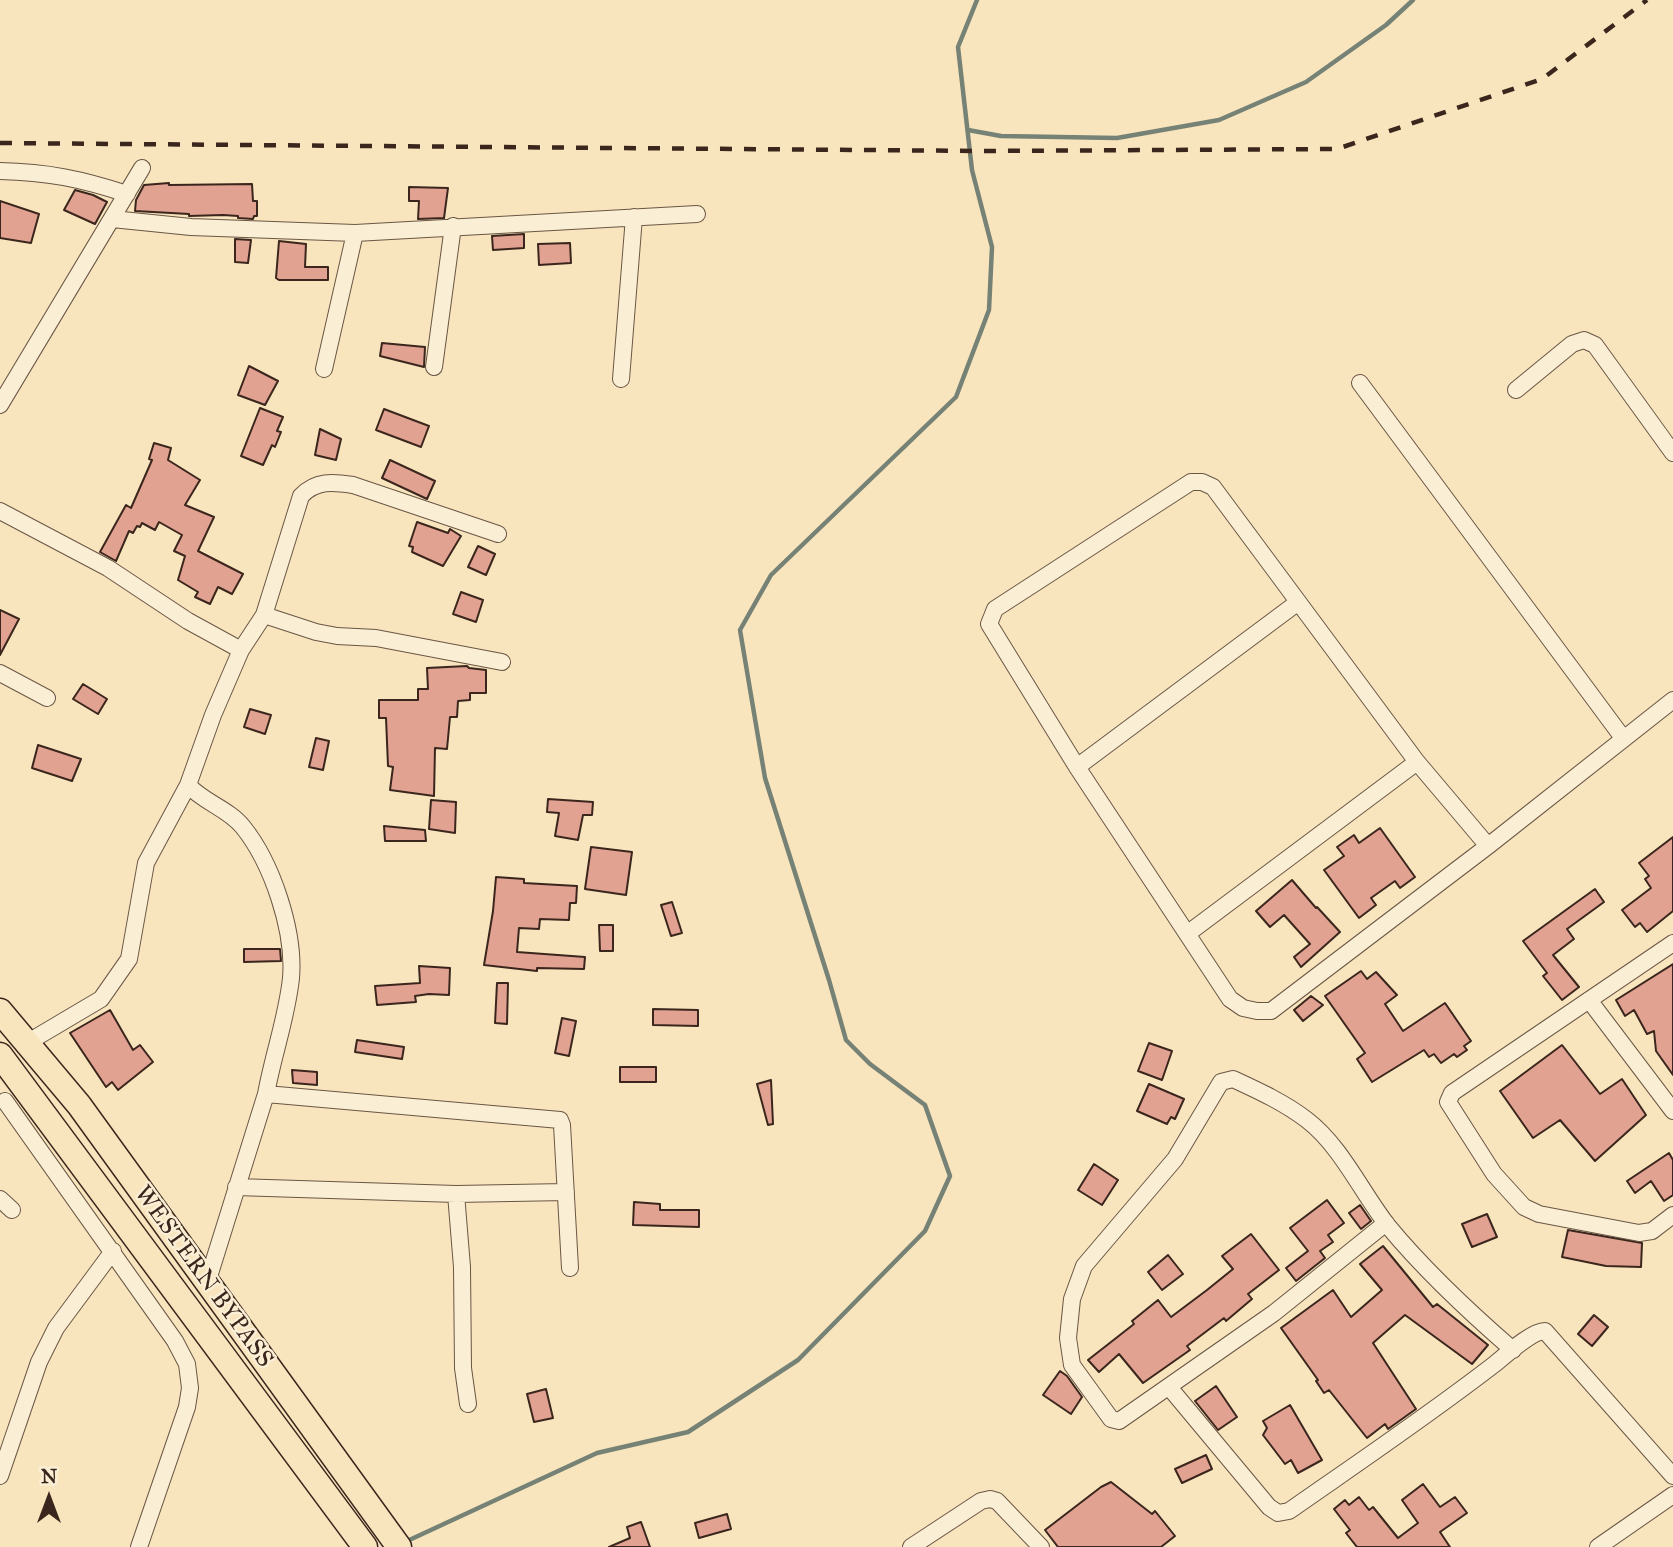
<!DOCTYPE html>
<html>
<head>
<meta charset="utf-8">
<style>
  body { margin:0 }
  #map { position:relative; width:1673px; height:1547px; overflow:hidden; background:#f8e5bd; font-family:"IM FELL Great Primer",serif }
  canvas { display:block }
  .north { position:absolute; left:14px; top:1463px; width:70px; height:70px; -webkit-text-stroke:5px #faeed4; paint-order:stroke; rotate:0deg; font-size:19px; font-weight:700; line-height:28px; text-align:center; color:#3b261d }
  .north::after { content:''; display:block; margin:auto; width:24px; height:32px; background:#3b261d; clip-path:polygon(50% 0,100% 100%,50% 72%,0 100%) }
</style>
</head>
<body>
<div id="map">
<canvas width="1673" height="1547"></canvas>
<div class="north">N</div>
</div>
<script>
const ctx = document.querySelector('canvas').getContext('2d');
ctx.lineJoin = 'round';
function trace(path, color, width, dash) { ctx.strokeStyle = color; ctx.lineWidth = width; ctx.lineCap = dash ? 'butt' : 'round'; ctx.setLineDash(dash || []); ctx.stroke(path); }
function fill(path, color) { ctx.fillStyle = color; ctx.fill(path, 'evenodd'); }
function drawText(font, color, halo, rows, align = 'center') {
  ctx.font = font + ' "IM FELL Great Primer",serif'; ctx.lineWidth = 5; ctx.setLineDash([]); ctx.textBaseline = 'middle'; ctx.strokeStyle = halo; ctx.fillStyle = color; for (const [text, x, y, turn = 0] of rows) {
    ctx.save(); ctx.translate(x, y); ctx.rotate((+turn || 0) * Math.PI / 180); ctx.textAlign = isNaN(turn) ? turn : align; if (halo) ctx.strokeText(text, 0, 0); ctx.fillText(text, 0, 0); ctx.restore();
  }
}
const stream = new Path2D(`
  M968,130L1001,136L1117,138L1219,120L1306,82L1386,25L1413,0
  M405,1542L597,1453L688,1432L798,1360L925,1231L950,1176L925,1105L870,1064L846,1040L829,980L765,778L740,630L771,575L956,397L989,310L992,247L972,170L958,47L977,0`);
const building = new Path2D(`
  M169,183V185L252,184L253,201H257V216H254L253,219L238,218V216L223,215L189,216V214L135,211L136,200L144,185Z
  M409,187L448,188L444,218L418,219L419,201H409Z
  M75,190L93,195L107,202L95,224L64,210Z
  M0,201L39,214L31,243L0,238Z
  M524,234V248L493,250L492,236Z
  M235,239L251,240L248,263L235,262Z
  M279,241L306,244L305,267H328V280H279L276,278Z
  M570,243L571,263L539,265L538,244Z
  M382,343L425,347L424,367L380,356Z
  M249,366L278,381L265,405L238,395Z
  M260,408L283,417L277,431L281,432L275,447L272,445L263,465L241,456Z
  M384,409L429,426L421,447L376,430Z
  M320,429L341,439L336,460L315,455Z
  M154,443L171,448L168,460L200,480L185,505L214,517L198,551L243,574L232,594L218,587L210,604L195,597L198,592L178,580L185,556L174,551L182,535L159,522L155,530L142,523L140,527L137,526L133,533L129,531L116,561L100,552L126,505L131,508L152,460L149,459Z
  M390,460L435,481L427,499L382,478Z
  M417,522L448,533L450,529L461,536L443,566L412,552L413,547L409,546Z
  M478,546L495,554L486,575L468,567Z
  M461,592L483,600L476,622L453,614Z
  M0,610L19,619L0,655Z
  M467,666L469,668L486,670V693H470V700L458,701L457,717H450L447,749L435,748L434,796L390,790L393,767L388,766L386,718H379V700H418V689H428L427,668Z
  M83,684L107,699L98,714L73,699Z
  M250,709L271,715L265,734L244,727Z
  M316,738L329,741L323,770L309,767Z
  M38,745L81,759L72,781L32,768Z
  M548,799L593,802L592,815H583L578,840L555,836L559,813L547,812Z
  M431,800L456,802L455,833L429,829Z
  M384,826L425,830L426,841H385Z
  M1380,828L1415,877L1400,888L1395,881L1371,898L1376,905L1359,918L1324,870L1344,856L1337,847L1354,835L1359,843Z
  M1673,837V911L1647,932L1640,923L1635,927L1622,910L1651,888L1645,879L1649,876L1639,863Z
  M591,847L632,852L626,895L585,889Z
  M496,877L524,879V883L577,886L576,903H570L569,920L540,919L539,929L519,928L517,952L585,957L584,969L537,968V971L484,965L493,911Z
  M1292,880L1316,908L1317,907L1340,932L1301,967L1294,957L1310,944L1284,915L1270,927L1256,911Z
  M1595,889L1604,902L1567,929L1574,939L1553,955L1579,987L1562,1000L1543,976L1547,973L1523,941Z
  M672,902L682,933L671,936L661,905Z
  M599,925H613V951H600Z
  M244,949H280L281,961L244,962Z
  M1673,964V1075L1656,1051L1654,1031L1647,1034L1634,1010L1625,1016L1616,1000Z
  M419,966L450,968L449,995L429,994L415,996L416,1002L377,1005L375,986L420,983Z
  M1361,971L1367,979L1376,972L1397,995L1385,1004L1403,1031L1445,1003L1471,1041L1464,1046L1467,1050L1457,1057L1454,1054L1441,1063L1434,1054L1429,1057L1424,1050L1372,1082L1357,1059L1365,1053L1325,996Z
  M497,983H508L507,1024L495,1023Z
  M1311,996L1323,1005L1303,1021L1294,1010Z
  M653,1009L698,1010V1026L653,1025Z
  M110,1010L133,1050L140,1045L153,1062L118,1090L112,1082L106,1087L70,1033Z
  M562,1018L576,1021L569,1056L555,1053Z
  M357,1040L404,1047L402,1059L355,1052Z
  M1149,1043L1172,1051L1162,1080L1138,1071Z
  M1562,1045L1600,1094L1622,1079L1646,1115L1595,1161L1560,1120L1533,1138L1500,1091Z
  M620,1067H656V1082H620Z
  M292,1070L317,1072V1085L293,1083Z
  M771,1080L773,1124L768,1125L757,1084Z
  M1149,1084L1184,1099L1175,1119L1171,1117L1167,1124L1137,1111Z
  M1669,1153L1673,1160V1195L1664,1201L1651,1181L1635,1193L1627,1181Z
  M1094,1164L1118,1180L1102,1205L1078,1190Z
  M1327,1200L1344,1223L1328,1235L1333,1242L1320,1251L1325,1258L1296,1281L1286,1268L1308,1251L1290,1228Z
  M634,1202L660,1204V1210H699V1227L633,1225Z
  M1360,1205L1371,1221L1361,1229L1349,1213Z
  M1487,1214L1497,1237L1472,1247L1462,1224Z
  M1568,1230L1642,1243L1641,1267L1606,1266L1562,1257Z
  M1251,1234L1279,1270L1248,1294L1252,1299L1226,1321L1224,1318L1187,1346L1190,1350L1143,1383L1119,1354L1099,1372L1088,1360L1134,1324L1132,1321L1158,1300L1171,1317L1207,1290L1233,1269L1222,1256Z
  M1383,1246L1433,1307L1437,1304L1488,1345L1472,1364L1405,1315L1373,1343L1416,1409L1388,1429L1385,1424L1367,1438L1329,1390L1324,1393L1316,1381L1318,1380L1281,1328L1333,1290L1351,1317L1382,1290L1360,1264Z
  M1168,1255L1183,1274L1162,1290L1148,1272Z
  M1594,1315L1608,1327L1592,1346L1578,1334Z
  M1060,1371L1067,1376L1082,1397L1071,1414L1043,1395Z
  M1216,1386L1237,1417L1218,1430L1195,1401Z
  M546,1389L553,1418L534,1422L527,1394Z
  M1290,1405L1322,1460L1298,1473L1291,1460L1285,1464L1263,1435L1267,1428L1263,1421Z
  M1206,1455L1212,1469L1182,1483L1175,1469Z
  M1111,1482L1152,1514L1155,1511L1175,1536L1161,1547H1058L1045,1530L1101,1487Z
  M1423,1484L1440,1507L1455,1497L1467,1513L1440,1532L1450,1547H1357L1346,1533L1350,1530L1334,1509L1345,1500L1349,1505L1359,1497L1369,1510L1373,1507L1398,1538L1418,1523L1402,1500Z
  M727,1514L731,1529L699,1538L695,1523Z
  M641,1522L650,1547H609L630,1538L627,1527Z`);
const minor = new Path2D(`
  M0,171C47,172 82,179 127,194
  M112,219L191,227L355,233L697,214
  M434,367L453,226
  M324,369L355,233
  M621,379L634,217
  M1360,383L1623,738
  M1516,390L1572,344L1584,340L1595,345L1673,453
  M0,405L142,168
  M0,511L108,568L188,621L241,650
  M264,615L316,632L337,636L376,638L502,662
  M0,673L47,698
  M1077,767L1297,603
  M188,785C203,802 229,809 243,827C272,863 295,931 291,978C287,1017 273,1055 266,1094
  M1488,846L1417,762L1213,487L1202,482H1191L995,609L989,624L1077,767L1230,999L1243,1008L1257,1011H1271L1488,846L1673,700
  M1187,934L1417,762
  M1673,943L1452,1093L1448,1102L1494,1174L1524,1207L1539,1214L1639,1233L1652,1231L1673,1215
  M1589,1000L1673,1111
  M25,1044L101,999L129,959L146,863L188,785L213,715L241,650L264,615L301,496C316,480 333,482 353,485L498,534
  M5,1101L175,1341L187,1364L190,1388L187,1407L139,1547
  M236,1187L456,1194L566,1192
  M456,1194L462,1267L463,1368L468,1404
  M0,1199L12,1210
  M1386,1223L1274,1313L1119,1421L1111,1419L1072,1365L1068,1338L1072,1299L1084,1266L1175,1159L1221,1082L1233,1079C1259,1091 1285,1103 1307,1120C1341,1146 1362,1193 1388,1226C1426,1272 1468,1311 1513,1350
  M207,1283L266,1094L560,1120L562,1125L570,1268
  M1169,1387L1269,1507L1278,1513L1289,1511C1359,1462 1429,1415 1496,1363C1507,1354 1532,1331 1545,1331L1673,1476
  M0,1476L39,1362L56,1328L113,1251
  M911,1547L981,1501L990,1499L997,1501L1041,1547
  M1598,1547L1673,1495`);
const primary = new Path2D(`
  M0,1011L79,1105L399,1547
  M0,1055L365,1547`);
const rail = new Path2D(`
  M0,143L984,151L1337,149L1542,79L1647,0`);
const streetNames = [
  ["WESTERN BYPASS",203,1277,54]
];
trace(stream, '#768275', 4.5);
fill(building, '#e1a291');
trace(building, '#3b261d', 2);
trace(minor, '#6a5645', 18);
trace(primary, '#3b261d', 27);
trace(minor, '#faeed4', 16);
trace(primary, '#f8e5bd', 24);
trace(rail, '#3b261d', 4.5, [12, 12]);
drawText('24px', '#3b261d', '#faeed4', streetNames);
</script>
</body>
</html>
